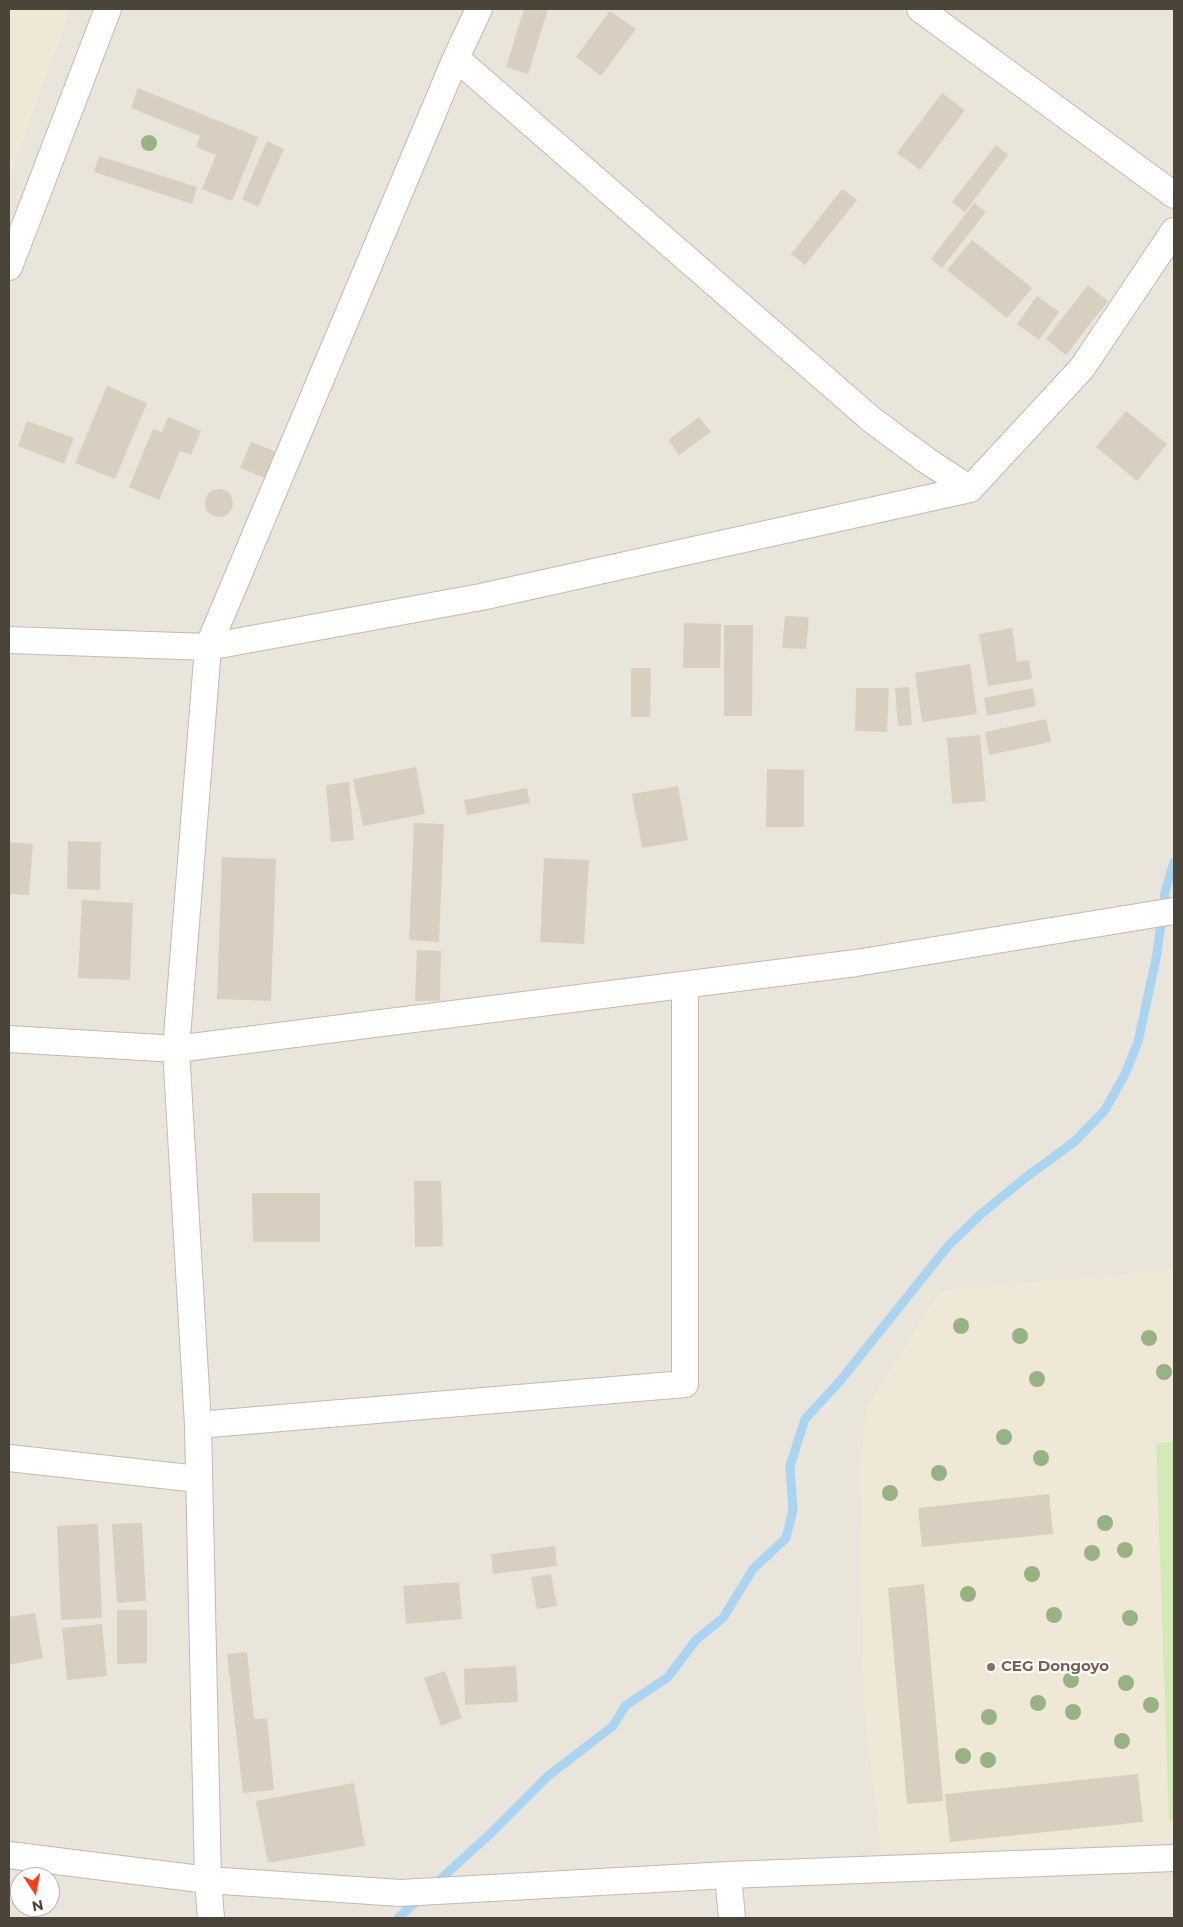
<!DOCTYPE html>
<html>
<head>
<meta charset="utf-8">
<style>
  body { margin:0 }
  #map { position:relative; width:1183px; height:1927px; overflow:hidden; background:#f6f3ec; font-family:Montserrat,sans-serif }
  canvas { display:block }
  .frame { position:absolute; inset:0; border:10px solid #4b4439; pointer-events:none }
  .north { position:absolute; left:10px; top:1867px; width:50px; height:50px; box-sizing:border-box; background:#fff; border:1px solid #b7b4b0; border-radius:50%; rotate:169deg; font-size:14px; font-weight:700; line-height:20px; text-align:center; color:#4b4439 }
  .north::after { content:''; display:block; margin:auto; width:18px; height:22px; background:#fc3f1d; clip-path:polygon(50% 0,100% 100%,50% 72%,0 100%) }
</style>
</head>
<body>
<div id="map">
<canvas width="1183" height="1927"></canvas>
<div class="frame"></div>
<div class="north">N</div>
</div>
<script>
const ctx = document.querySelector('canvas').getContext('2d');
ctx.lineJoin = 'round';
function fill(path, color) { ctx.fillStyle = color; ctx.fill(path, 'evenodd'); }
function trace(path, color, width, dash) { ctx.strokeStyle = color; ctx.lineWidth = width; ctx.lineCap = dash ? 'butt' : 'round'; ctx.setLineDash(dash || []); ctx.stroke(path); }
function drawText(font, color, halo, rows, align = 'center') {
  ctx.font = font + ' Montserrat,sans-serif'; ctx.lineWidth = 4.5; ctx.setLineDash([]); ctx.textBaseline = 'middle'; ctx.strokeStyle = halo; ctx.fillStyle = color; for (const [text, x, y, turn = 0] of rows) {
    ctx.save(); ctx.translate(x, y); ctx.rotate((+turn || 0) * Math.PI / 180); ctx.textAlign = isNaN(turn) ? turn : align; if (halo) ctx.strokeText(text, 0, 0); ctx.fillText(text, 0, 0); ctx.restore();
  }
}
const residential = new Path2D(`
  M9,9H1174V1918H9ZM20,1877H50V1907H20Z`);
const education = new Path2D(`
  M9,9H71L9,177Z
  M1174,1270V1842L905,1851L882,1855L864,1706L860,1468L867,1407L940,1291Z`);
const green = new Path2D(`
  M1174,1442V1821H1169L1156,1443Z`);
const stream = new Path2D(`
  M435,1884L489,1835L548,1776L613,1726L625,1706L668,1677L696,1640L723,1618L753,1569L786,1538L793,1510L790,1466L805,1419L840,1381L948,1246L981,1214L1025,1178L1074,1142L1105,1110L1125,1074L1138,1042L1157,954L1165,892L1174,862
  M398,1918L420,1898`);
const building = new Path2D(`
  M524,9H548L528,74L506,67Z
  M610,11L636,29L601,76L576,57Z
  M138,88L258,137L232,201L202,189L216,155L196,147L200,136L131,108Z
  M942,93L965,110L920,170L897,153Z
  M267,141L284,149L258,207L242,199Z
  M996,145L1008,155L965,212L952,202Z
  M99,156L197,187L192,204L94,172Z
  M842,189L857,200L805,265L791,254Z
  M974,203L986,212L942,268L931,259Z
  M972,240L1032,288L1007,318L947,270Z
  M1088,285L1108,301L1066,355L1046,339Z
  M1037,296L1059,312L1039,340L1017,324Z
  M107,386L147,403L115,479L75,463Z
  M1126,411L1167,444L1137,481L1096,447Z
  M168,417L201,431L191,455L180,451L159,500L129,487L153,429L162,432Z
  M699,417L711,432L679,455L668,440Z
  M27,421L74,438L64,464L18,446Z
  M251,442L279,453L268,479L240,468Z
  M205 503a14 14 0 1 1 28 0a14 14 0 1 1-28 0Z
  M785,616L809,617L806,649L782,648Z
  M684,623L721,624L720,668H683Z
  M724,625H753L752,716H724Z
  M1012,628L1017,662L1029,660L1032,679L988,686L979,634Z
  M970,664L977,714L922,722L915,673Z
  M631,668H651L650,717H631Z
  M909,687L912,725L898,726L895,688Z
  M856,688H889L887,732L855,731Z
  M1033,688L1036,706L987,716L984,698Z
  M1046,719L1051,742L989,755L985,732Z
  M980,735L986,801L952,804L947,738Z
  M416,767L425,814L363,826L353,779Z
  M767,769L804,770V827H766Z
  M349,782L354,840L331,842L326,785Z
  M678,786L688,840L642,848L632,794Z
  M527,788L530,803L467,815L464,800Z
  M414,823L444,824L439,942L409,940Z
  M68,841L101,842L100,890L67,889Z
  M9,842L33,844L29,895L9,894Z
  M222,857L276,859L271,1001L217,999Z
  M544,858L589,860L584,944L540,942Z
  M82,900L133,903L130,980L78,978Z
  M417,950L441,951L440,1001H415Z
  M414,1181H441L443,1246L415,1247Z
  M252,1193H320V1242H253Z
  M1049,1494L1053,1534L922,1547L918,1508Z
  M142,1523L146,1601L117,1603L112,1524Z
  M98,1524L102,1618L61,1620L57,1526Z
  M555,1546L557,1566L493,1574L491,1554Z
  M551,1574L557,1606L537,1609L531,1577Z
  M459,1582L462,1619L406,1624L403,1586Z
  M924,1584L943,1801L907,1804L888,1588Z
  M117,1610H147V1663L117,1664Z
  M35,1613L43,1658L9,1665V1617Z
  M102,1624L107,1676L67,1680L62,1628Z
  M247,1652L254,1719L267,1718L274,1790L243,1793L227,1654Z
  M516,1666L518,1702L465,1705L464,1669Z
  M445,1671L462,1718L441,1726L424,1678Z
  M1138,1774L1143,1822L950,1842L945,1794Z
  M354,1783L365,1846L268,1863L256,1801Z`);
const minor = new Path2D(`
  M920,9L1174,195
  M456,58L872,420L926,460L970,489
  M9,267L108,9
  M9,640L208,647L481,597L970,489L1082,368L1174,231
  M9,1039L176,1049L856,963L1174,911
  M198,1425L685,1384V986
  M9,1458L198,1479
  M9,1855L208,1880L400,1893L728,1875L1174,1858
  M728,1875L732,1918
  M211,1918L208,1880L198,1425L176,1049L208,647L456,58L479,9`);
const trees = [
  [149,143],
  [961,1326],
  [1020,1336],
  [1149,1338],
  [1164,1372],
  [1037,1379],
  [1004,1437],
  [1041,1458],
  [939,1473],
  [890,1493],
  [1105,1523],
  [1125,1550],
  [1092,1553],
  [1032,1574],
  [968,1594],
  [1054,1615],
  [1130,1618],
  [1071,1680],
  [1126,1683],
  [1038,1703],
  [1151,1705],
  [1073,1712],
  [989,1717],
  [1122,1741],
  [963,1756],
  [988,1760]
];
const markers = [
  [991,1667,5,"#8d6e63"]
];
const educationNames = [
  ["CEG Dongoyo",1001,1667]
];
fill(residential, '#eae5da');
fill(education, '#efe8d6');
fill(green, '#d2eab5');
trace(stream, '#a9d4f2', 9);
fill(building, '#d8cfc1');
trace(minor, '#c2bbae', 28);
trace(minor, '#fff', 26);
ctx.fillStyle = '#97b381';
for (const [x, y] of trees) { ctx.beginPath(); ctx.arc(x, y, 8, 0, 2 * Math.PI); ctx.fill(); }
for (const [x, y, r, color] of markers) { const dot = new Path2D(); dot.arc(x, y, r, 0, 2 * Math.PI); ctx.fillStyle = color; ctx.fill(dot); trace(dot, '#fff', 2); }
drawText('bold 15px', '#785e54', '#fff', educationNames, 'left');
</script>
</body>
</html>
